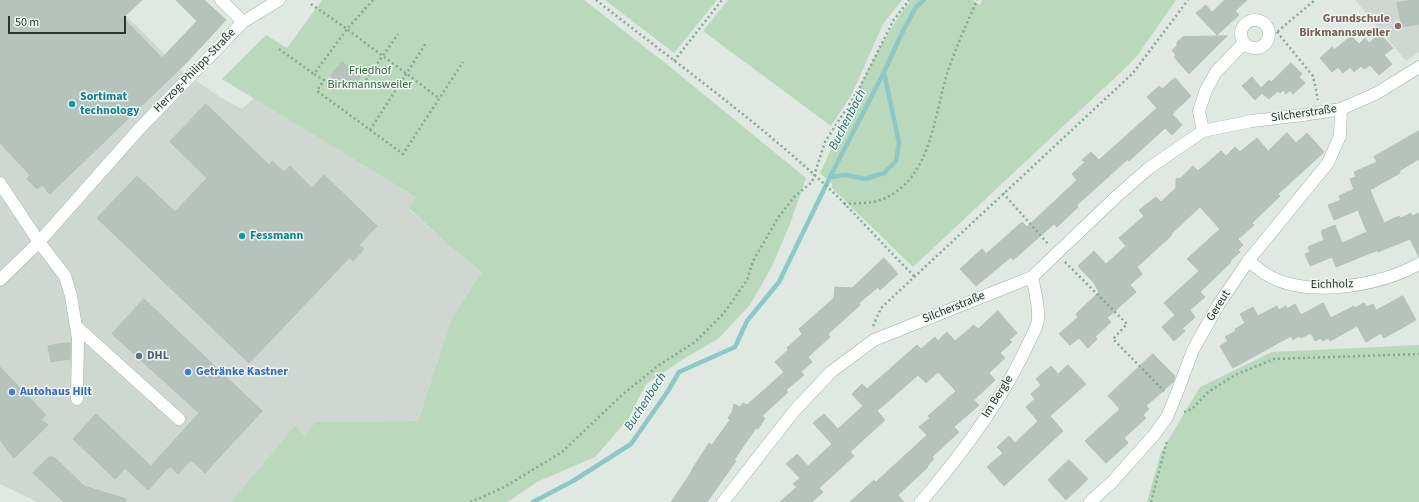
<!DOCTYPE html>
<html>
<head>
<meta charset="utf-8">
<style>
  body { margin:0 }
  #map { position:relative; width:1419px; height:502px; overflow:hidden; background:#dfe9e2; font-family:"Source Sans 3",sans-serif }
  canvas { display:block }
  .scale { position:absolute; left:8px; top:16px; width:118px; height:18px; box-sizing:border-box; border:2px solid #22372d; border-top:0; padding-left:5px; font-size:12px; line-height:14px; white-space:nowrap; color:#22372d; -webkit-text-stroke:3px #eff6f1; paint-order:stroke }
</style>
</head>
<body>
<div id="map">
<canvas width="1419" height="502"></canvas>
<div class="scale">50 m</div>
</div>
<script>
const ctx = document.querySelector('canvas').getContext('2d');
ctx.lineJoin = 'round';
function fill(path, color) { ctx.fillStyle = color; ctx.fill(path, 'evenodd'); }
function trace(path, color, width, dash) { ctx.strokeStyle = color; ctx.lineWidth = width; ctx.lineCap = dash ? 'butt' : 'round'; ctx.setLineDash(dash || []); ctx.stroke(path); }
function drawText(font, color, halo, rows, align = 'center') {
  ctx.font = font + ' "Source Sans 3",sans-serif'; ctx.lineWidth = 3; ctx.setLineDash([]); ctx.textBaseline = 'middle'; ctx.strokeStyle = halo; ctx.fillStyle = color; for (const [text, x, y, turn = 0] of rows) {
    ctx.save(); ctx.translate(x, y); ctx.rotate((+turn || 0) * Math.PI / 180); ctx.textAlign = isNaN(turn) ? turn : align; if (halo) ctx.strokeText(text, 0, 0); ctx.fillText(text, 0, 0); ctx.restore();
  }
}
const built = new Path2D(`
  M0,0H110L182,71L220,97L242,109L254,98L416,197L409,209L447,244L482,272L452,318L418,421L315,422L305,436L234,502H37L0,484Z
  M1355,0H1419V52L1406,61Z`);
const green = new Path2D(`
  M322,0H584L664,62L806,178L790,224L772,266L750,305L718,339L685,358L646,384L629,418L595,457L537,482L508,502H231L295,426L305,436L315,422L418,421L452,318L482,272L447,244L409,208L416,197L222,79L266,35L287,48Z
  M605,0H717L674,53Z
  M728,0H902L883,24L852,94L831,126L703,31Z
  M911,0H973L980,5L982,0H1176L1137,56L1120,73L913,267L832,188V184L820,173C847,116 872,50 911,0Z
  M1419,345V502H1147L1161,452L1200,387L1272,352Z`);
const stream = new Path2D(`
  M830,177L846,175L865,179L884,173L896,161L899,143L884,72
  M533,502L573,481L631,444L668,391L679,372L735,347L747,321L779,282L830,177L884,72L901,35L916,7L924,0`);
const building = new Path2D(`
  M0,0H142L123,18L162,58L197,21L176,0H204L226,20L187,62L50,194L42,185L37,189L27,179L30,175L0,143Z
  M1225,0H1247L1235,11L1239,15L1217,35L1196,13L1206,5L1212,12Z
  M1415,0H1419V24L1402,27L1397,3Z
  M1380,34L1393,48L1384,55L1392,64L1379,75L1370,65L1364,69L1361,66L1354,72L1350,67L1343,73L1338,67L1332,72L1320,58L1332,47L1334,50L1351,36L1359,44L1365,38L1369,43Z
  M1227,36L1189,74L1174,57L1176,55L1172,50L1177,46V42L1183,37Z
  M342,62L361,76L350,90L331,76Z
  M1291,63L1302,74L1299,77L1305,83L1293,94L1290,90L1286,94L1283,90L1280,93L1278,91L1269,99L1262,93L1255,100L1242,86L1252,77L1261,88L1269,80L1271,82Z
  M1175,78L1191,96L1172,114L1182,125L1172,135L1165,128L1129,161L1128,159L1077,205L1078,207L1057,227L1054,224L1013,260L1011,257L976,286L960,269L982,249L986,254L1022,222L1027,227L1077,180L1072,174L1085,162L1082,160L1091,152L1099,160L1157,108L1147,97L1159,86L1162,89Z
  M206,104L269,165L272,161L284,172L290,166L312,188L324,175L377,226L359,245L364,249L353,261L350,257L249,363L97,218L137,176L175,212L207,178L170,142Z
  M1419,131V159L1399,171L1400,173L1370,190L1384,223L1399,216L1401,218L1411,213L1412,216L1419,213V257L1410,239L1378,252V250L1336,267L1332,257L1310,266L1305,254L1310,252L1308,247L1324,240L1321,231L1335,225L1342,243L1367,232L1358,210L1334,220L1328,205L1341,200L1339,196L1354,189L1350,179L1356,177L1354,172L1377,162L1374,157Z
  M1287,133L1296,143L1307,133L1324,152L1278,194L1280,196L1252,223L1254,225L1238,239L1243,245L1238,250L1240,252L1230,261L1231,262L1200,292L1205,297L1190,310L1195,317L1182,329L1185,331L1174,341L1162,327L1175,315L1164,303L1199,271L1187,259L1220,229L1200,207L1171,234L1172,235L1137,267L1142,274L1130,285L1136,292L1107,318L1111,322L1095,337L1097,339L1088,348L1079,338L1070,345L1059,334L1078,317L1076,314L1099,292L1094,283L1078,266L1094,251L1106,264L1126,246L1119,238L1144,216L1139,210L1156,197L1161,202L1176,188V179L1181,178L1193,166L1198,171L1221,151L1226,156L1235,147L1240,152L1257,138L1268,151Z
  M884,258L898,274L880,290L878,287L859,303L860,305L828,334L830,337L808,357L812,362L801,372L804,375L786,390L788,392L762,416L765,418L758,429L756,428L742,448L734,460L736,461L707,502H671L692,471H691L709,443L712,445L730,420L728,418L732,412L734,404L740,407L743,403L747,405L784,372L775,362L788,350L787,348L802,334L799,329L834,298L835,287L852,288Z
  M1403,296L1416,320L1384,338L1381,333L1366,342L1357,326L1330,341L1328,338L1323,341L1321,338L1315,341L1311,333L1301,338L1299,336L1293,340L1291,336L1233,368L1220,346L1228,341L1225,337L1236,331L1235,329L1245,323L1240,314L1253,307L1258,316L1277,306L1279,310L1286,306L1287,309L1295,304L1301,315L1323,303L1331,318L1354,306L1355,308L1364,303L1367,307L1373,304L1376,310Z
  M144,299L262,411L205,473L191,460L178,474L170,466L148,490L125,468L115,479L73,439L96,414L151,466L199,413L112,334Z
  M998,311L1017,333L1009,340L1012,342L1000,353L1005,358L989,373L995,380L974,400L979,405L954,427L959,432L932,457L934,459L927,466L928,467L898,495L904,502H850L874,480L876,482L927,435L919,427L930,418L928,416L956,391L938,372L926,383L918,375L877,411L885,420L850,452L854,456L819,488L823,492L812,502H780L797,487L793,484L800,478L786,464L797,454L808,466L832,444L813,423L824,414L838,429L863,406L852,394L862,384L867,389L917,345L921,349L935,337L938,341L947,332L955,341L974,325L978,329Z
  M70,343V359L51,362L48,346Z
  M1153,354L1175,376L1173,382L1146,406L1149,409L1143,415L1146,418L1124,438L1128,443L1106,463L1085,441L1120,409L1108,396Z
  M1068,365L1086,384L1050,416L1063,431L1004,486L987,467L1003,453L997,447L1009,436L1015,443L1038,421L1026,407L1035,399L1031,394L1041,385L1036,379L1051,366L1058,374Z
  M0,367L46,415L41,420L48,425L14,458L0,440Z
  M49,457H54L84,486L126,499V502H64L33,473Z
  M1069,460L1088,479L1066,500L1048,480Z`);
const path = new Path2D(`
  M373,0L347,29L314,74L324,80L317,91L403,154L463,62
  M596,0C676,63 760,123 834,193C861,220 887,249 914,276
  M311,4L347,29L439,98
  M1277,32L1313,76L1318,100
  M1268,34L1277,32L1315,0
  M279,49L314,74
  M674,61L722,0
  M366,80L398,34
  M370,130L426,43
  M1003,193L1048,244
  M844,204C856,203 872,204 883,199C932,179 934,113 948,71C956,47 967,23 977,0
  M1065,262L1127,324L1113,339L1164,391
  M873,326L881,308L1133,73L1188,0
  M1184,412L1192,409L1208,392L1235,375L1274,359L1419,354
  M470,502L485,496L506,486L562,452L622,395L659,365L695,342L724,313L747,280L753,261L778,218L794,197L812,182L825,142L859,89L893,21L909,0
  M1151,502L1167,441`);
const minor = new Path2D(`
  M221,0L243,22
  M1241 34a14 14 0 1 1 28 0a14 14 0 1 1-28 0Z
  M1203,131L1199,111L1206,90L1216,72L1244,43
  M0,183L39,242L65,276L71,296L78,339L77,399
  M1248,261C1255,266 1263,273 1271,277C1311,298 1381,285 1419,264
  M0,280L39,242L140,128L243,22L279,0
  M77,327L179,419
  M723,502L795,410L831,372L874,340L1032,277L1117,196L1149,168L1203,131L1252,121L1303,115L1341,109L1377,93L1419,67
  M921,502C962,454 1003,400 1029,342C1032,335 1038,326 1038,319C1039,305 1035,291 1032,277
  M1090,502L1112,482L1154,435L1167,417L1175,398L1193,350L1217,307L1248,261L1328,163L1340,136L1341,109`);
const markers = [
  [1398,26,4,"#8d6e63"],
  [72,104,4,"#0f9aa8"],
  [242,236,4,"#0f9aa8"],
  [139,356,4,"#5c6f8a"],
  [188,372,4,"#3f7fe0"],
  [12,392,4,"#3f7fe0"]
];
const educationNames = [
  ["Grundschule",1390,19],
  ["Birkmannsweiler",1390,33]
];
const streetNames = [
  ["Herzog-Philipp-Straße",195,71,-46],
  ["Silcherstraße",1304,114,-8],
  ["Eichholz",1332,285,-1],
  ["Gereut",1219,306,-58],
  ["Silcherstraße",954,308,-22],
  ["Im Bergle",998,397,-58]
];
const parkNames = [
  ["Friedhof",370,71],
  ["Birkmannsweiler",370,85]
];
const cultureNames = [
  ["Sortimat",80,97],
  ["technology",80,111],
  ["Fessmann",250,236]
];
const serviceNames = [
  ["DHL",147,356]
];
const shopNames = [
  ["Getränke Kastner",196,372],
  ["Autohaus Hilt",20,392]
];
const waterNames = [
  ["Buchenbach",848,120,-63],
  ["Buchenbach",646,402,-57]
];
fill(built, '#ced8d1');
fill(green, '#bad8bc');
trace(stream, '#8cc8c5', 4.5);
fill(building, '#b5c3bb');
trace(building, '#b2c1b8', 1);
trace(minor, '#a3b0a8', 13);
trace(path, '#83a995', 2.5, [2, 3]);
trace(minor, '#fff', 12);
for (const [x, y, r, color] of markers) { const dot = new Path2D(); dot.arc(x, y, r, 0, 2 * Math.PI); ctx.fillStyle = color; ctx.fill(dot); trace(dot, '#eff6f1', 1.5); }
drawText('bold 12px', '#785e54', '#eff6f1', educationNames, 'right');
drawText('12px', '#22372d', '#eff6f1', streetNames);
drawText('12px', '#31693b', '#eff6f1', parkNames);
drawText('bold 12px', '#0d838f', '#eff6f1', cultureNames, 'left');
drawText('bold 12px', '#4e5e75', '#eff6f1', serviceNames, 'left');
drawText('bold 12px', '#366cbe', '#eff6f1', shopNames, 'left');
drawText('italic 13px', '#236c68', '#eff6f1', waterNames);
</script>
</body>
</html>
